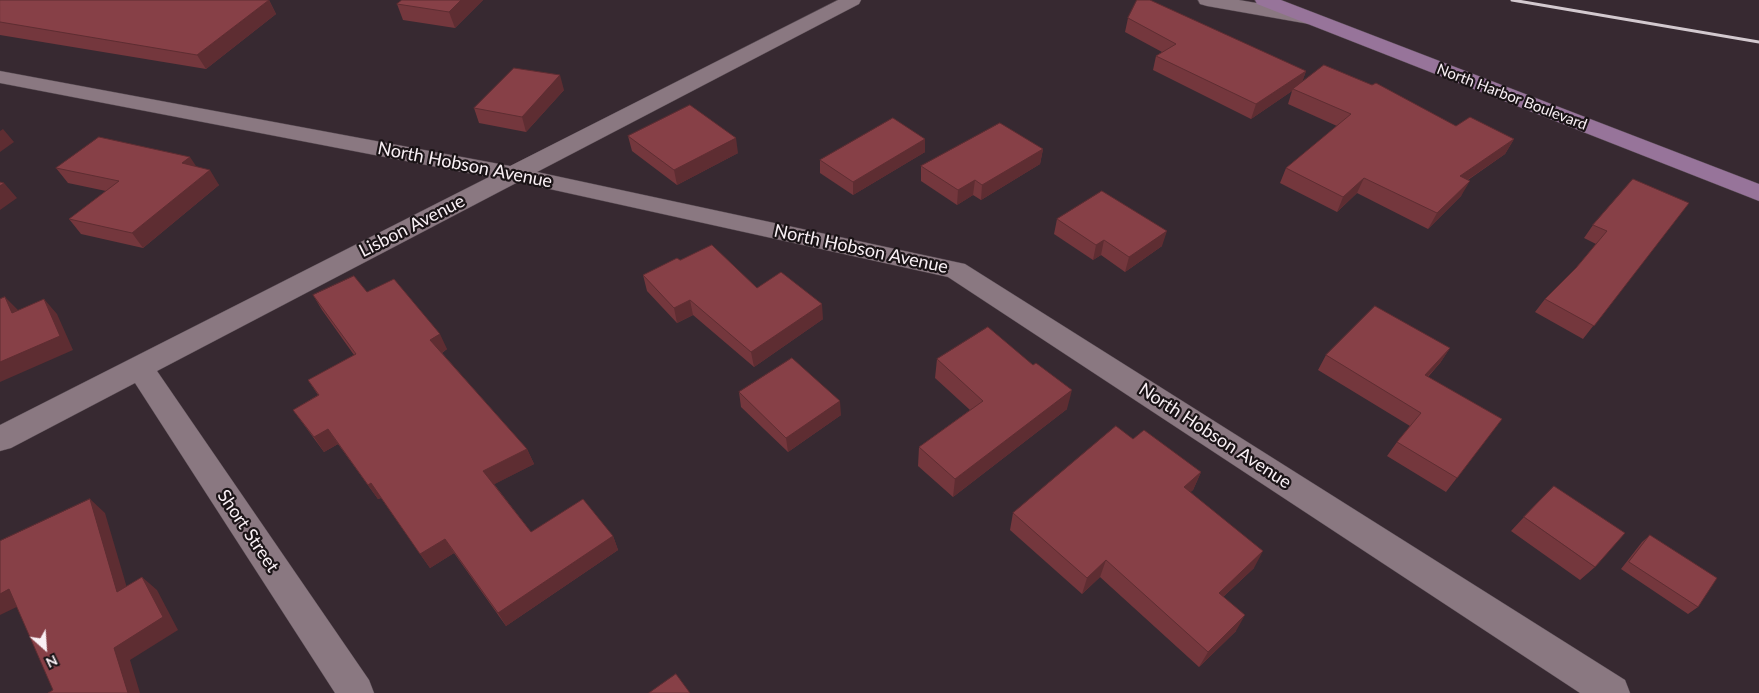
<!DOCTYPE html>
<html>
<head>
<meta charset="utf-8">
<style>
  body { margin:0 }
  #map { position:relative; width:1759px; height:693px; overflow:hidden; background:#372931; font-family:Lato,sans-serif }
  canvas { display:block }
  .north { position:absolute; left:20px; top:623px; width:50px; height:50px; -webkit-text-stroke:4px #1b1417; paint-order:stroke; rotate:154deg; font-size:14px; font-weight:700; line-height:20px; text-align:center; color:#f9f0f5 }
  .north::after { content:''; display:block; margin:auto; width:18px; height:22px; background:#f9f0f5; clip-path:polygon(50% 0,100% 100%,50% 72%,0 100%) }
</style>
</head>
<body>
<div id="map">
<canvas width="1759" height="693"></canvas>
<div class="north">N</div>
</div>
<script>
const ctx = document.querySelector('canvas').getContext('2d');
ctx.lineJoin = 'round';
function trace(path, color, width, dash) { ctx.strokeStyle = color; ctx.lineWidth = width; ctx.lineCap = dash ? 'butt' : 'round'; ctx.setLineDash(dash || []); ctx.stroke(path); }
function fill(path, color) { ctx.fillStyle = color; ctx.fill(path, 'evenodd'); }
function drawText(font, color, halo, rows, align = 'center') {
  ctx.font = font + ' Lato,sans-serif'; ctx.lineWidth = 4.5; ctx.setLineDash([]); ctx.textBaseline = 'middle'; ctx.strokeStyle = halo; ctx.fillStyle = color; for (const [text, x, y, turn = 0] of rows) {
    ctx.save(); ctx.translate(x, y); ctx.rotate((+turn || 0) * Math.PI / 180); ctx.textAlign = isNaN(turn) ? turn : align; if (halo) ctx.strokeText(text, 0, 0); ctx.fillText(text, 0, 0); ctx.restore();
  }
}
const minor = new Path2D(`
  M838,0H861L859,4L537,172L965,264L1625,680L1630,693H1580L948,277L518,182L157,371L369,680L374,693H335L135,383L11,448L0,451V425L489,177L0,83V71L510,166Z
  M1198,0H1239L1309,12L1316,14L1319,18L1316,22L1309,24L1207,6L1200,4Z`);
const secondary = new Path2D(`
  M1255,0H1281L1759,184V201L1257,4Z`);
const rail = new Path2D(`
  M1512,0L1759,42`);
const wall = new Path2D(`
  M0,0H269L276,14L206,69L0,35Z
  M402,0H483L455,28L403,20L397,4Z
  M1128,18L1306,71L1302,82L1456,126L1514,139L1505,154L1468,180L1461,196L1428,229L1357,193L1337,212L1280,183L1286,168L1337,126L1288,104L1292,91L1251,119L1153,70L1156,56L1162,52L1125,32Z
  M564,90L526,132L479,123L474,108Z
  M628,136L738,153L677,185L632,151Z
  M925,139V152L853,195L820,173V160Z
  M1043,149L1040,164L981,200L973,195L957,205L921,181V166Z
  M197,167L219,185L143,248L81,234L69,219L106,191L68,183L56,168Z
  M1689,203L1583,339L1535,312L1545,299L1576,268L1596,244L1584,238L1593,225Z
  M1057,219L1162,246L1125,272L1101,255L1093,260L1054,234Z
  M680,260L757,288L823,319L754,367L693,315L677,323L647,291L643,275Z
  M367,292L447,349L442,353L527,449L534,464L494,484L531,532L613,536L618,550L506,626L454,553L430,568L381,498L378,499L338,444L324,452L293,410L318,395L308,380L354,355L322,310L313,295Z
  M1450,348L1440,363L1428,377L1502,419L1446,492L1387,456L1397,442L1410,426L1318,370L1326,355Z
  M937,359L1067,409L953,497L918,466L919,447L970,410L935,378Z
  M739,392L841,415L788,452L741,407Z
  M1133,439L1201,472L1193,490L1190,492L1254,568L1223,597L1236,631L1199,667L1100,577L1082,594L1010,530L1013,513Z
  M1524,517L1595,567L1580,580L1511,531Z
  M1650,535L1698,607L1688,614L1621,569L1642,542Z`);
const shadedWall = new Path2D(`
  M269,0L276,14L206,69L197,55Z
  M461,0H483L455,28L449,12Z
  M1306,71L1301,85L1293,89L1292,91L1251,119L1256,104Z
  M560,75L564,90L526,132L522,117Z
  M3,129L14,142L0,152V131Z
  M736,138L738,153L677,185L674,170Z
  M925,139V152L853,195V182Z
  M1514,139L1505,154L1451,191L1460,176Z
  M1043,149L1040,164L981,200L982,185Z
  M190,157L200,172L182,163Z
  M210,170L219,185L143,248L132,233Z
  M1364,178L1357,193L1337,212L1343,197Z
  M975,180L973,195L957,205L958,190Z
  M1470,181L1461,196L1428,229L1437,213Z
  M4,183L17,198L0,210V186Z
  M1167,231L1162,246L1125,272L1129,257Z
  M1104,240L1101,255L1093,260L1096,245Z
  M5,297L19,311L12,313Z
  M44,299L57,314L73,350L0,382V362Z
  M690,300L693,315L677,323L674,308Z
  M822,304L823,319L754,367L751,352Z
  M440,334L447,349L438,355L430,340Z
  M1450,348L1440,363L1415,390L1425,375Z
  M1072,390L1067,409L953,497L955,479Z
  M840,401L841,415L788,452L786,438Z
  M328,429L338,444L324,452L314,437Z
  M527,449L534,464L491,486L483,471Z
  M1201,472L1193,490L1177,505L1184,487Z
  M371,483L381,498L378,499L368,485Z
  M90,499L105,513L132,605L117,592Z
  M613,536L618,550L506,626L498,613Z
  M445,539L454,553L430,568L420,554Z
  M1263,551L1254,568L1210,609L1219,593Z
  M1106,560L1100,577L1082,594L1087,578Z
  M142,577L157,590L178,630L130,660L140,693H128L114,648Z
  M9,589L27,602L0,615V594Z
  M1245,615L1236,631L1199,667L1208,652Z`);
const building = new Path2D(`
  M0,0H269L197,55L0,22Z
  M402,0H461L449,12L397,4Z
  M1137,0H1150L1306,71L1256,104L1156,56L1176,44L1128,18Z
  M1324,65L1372,85L1376,83L1456,126L1470,117L1514,139L1460,176L1470,181L1437,213L1364,178L1343,197L1286,168L1351,114L1293,89Z
  M514,68L560,75L522,117L474,108Z
  M690,105L736,138L674,170L628,136Z
  M893,118L925,139L853,182L820,160Z
  M1000,123L1043,149L982,185L975,180L958,190L921,166Z
  M99,137L190,157L182,163L210,170L132,233L69,219L119,181L56,168Z
  M1633,179L1689,203L1594,326L1545,299L1576,268L1607,231L1593,225Z
  M0,182L4,183L0,186Z
  M1102,191L1167,231L1129,257L1104,240L1096,245L1057,219Z
  M712,245L757,288L781,272L822,304L751,352L690,300L674,308L643,275L677,258L680,260Z
  M354,276L367,292L394,279L440,334L430,340L527,449L483,471L531,532L583,499L613,536L498,613L445,539L420,554L371,483L368,485L328,429L314,437L293,410L319,395L308,380L356,354L313,295Z
  M5,297L12,313L44,299L60,336L0,362V299Z
  M1375,306L1450,348L1425,375L1502,419L1457,478L1397,442L1421,413L1326,355Z
  M988,327L1033,365L1036,363L1072,390L955,479L919,447L983,401L937,359Z
  M792,358L840,401L786,438L739,392Z
  M1116,426L1133,439L1144,430L1201,472L1184,487L1263,551L1219,593L1245,615L1208,652L1106,560L1087,578L1013,513Z
  M1554,486L1625,533L1595,567L1524,517Z
  M90,499L117,592L142,577L163,617L114,648L128,693H48L53,690L9,589L0,594V541Z
  M1650,535L1717,578L1698,607L1629,562Z
  M676,674L690,693H649Z`);
const farStreetnames = [
  ["North Harbor Boulevard",1512,97,21]
];
const streetNames = [
  ["North Hobson Avenue",465,165,11],
  ["Lisbon Avenue",412,226,-27],
  ["North Hobson Avenue",861,249,12],
  ["North Hobson Avenue",1215,436,33],
  ["Short Street",248,531,56]
];
trace(minor, '#53474e', 1);
trace(secondary, '#53474e', 1);
fill(minor, '#8a7881');
fill(secondary, '#97749a');
trace(rail, '#d3c9cf', 3);
fill(wall, '#74373d');
fill(shadedWall, '#5e2d32');
fill(building, '#874047');
trace(building, '#5e2d32', 1);
drawText('15px', '#f9f0f5', '#1b1417', farStreetnames);
drawText('18px', '#f9f0f5', '#1b1417', streetNames);
</script>
</body>
</html>
